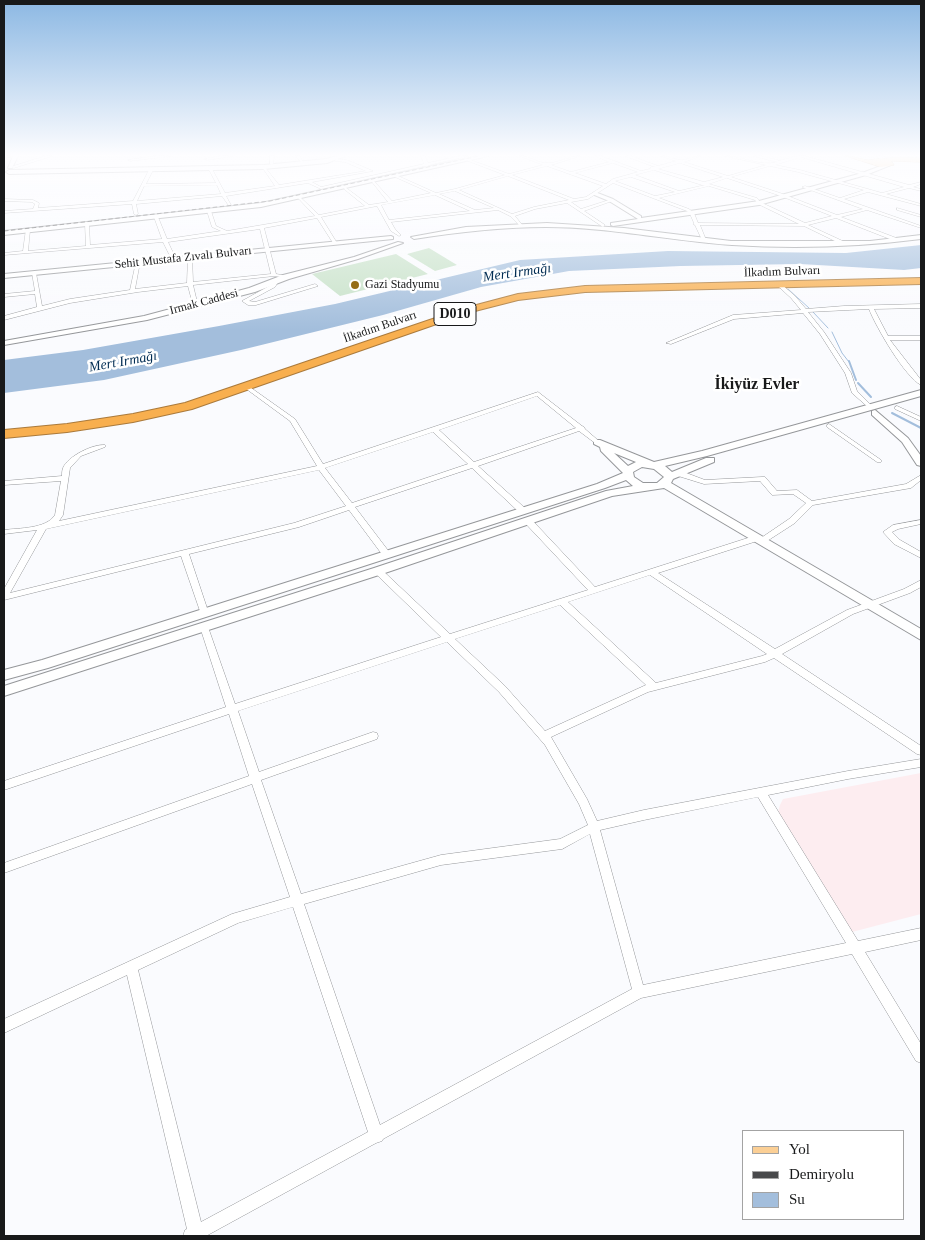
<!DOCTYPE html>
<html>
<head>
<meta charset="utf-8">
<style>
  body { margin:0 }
  #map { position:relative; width:925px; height:1240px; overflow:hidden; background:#fafbfe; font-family:Georgia,serif }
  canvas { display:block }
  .frame { position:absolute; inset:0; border:5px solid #18191a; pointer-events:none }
  .legend { position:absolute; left:742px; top:1130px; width:162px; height:90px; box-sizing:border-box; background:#fff; border:1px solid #a3a3a3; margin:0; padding:6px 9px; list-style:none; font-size:15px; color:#18191a }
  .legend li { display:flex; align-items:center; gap:10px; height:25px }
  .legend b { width:25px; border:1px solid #a3a3a3 }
</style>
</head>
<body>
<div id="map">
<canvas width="925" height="1240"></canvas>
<div class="frame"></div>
<ul class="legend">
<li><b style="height:6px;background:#fbcf95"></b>Yol</li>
<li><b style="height:6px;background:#48494b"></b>Demiryolu</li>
<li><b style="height:14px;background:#a3bedc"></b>Su</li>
</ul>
</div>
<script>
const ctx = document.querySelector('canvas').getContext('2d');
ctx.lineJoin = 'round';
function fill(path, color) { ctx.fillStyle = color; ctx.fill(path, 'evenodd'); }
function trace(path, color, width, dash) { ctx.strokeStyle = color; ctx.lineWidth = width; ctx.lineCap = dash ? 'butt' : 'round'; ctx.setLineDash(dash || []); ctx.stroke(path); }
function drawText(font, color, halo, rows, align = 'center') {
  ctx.font = font + ' Georgia,serif'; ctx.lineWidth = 5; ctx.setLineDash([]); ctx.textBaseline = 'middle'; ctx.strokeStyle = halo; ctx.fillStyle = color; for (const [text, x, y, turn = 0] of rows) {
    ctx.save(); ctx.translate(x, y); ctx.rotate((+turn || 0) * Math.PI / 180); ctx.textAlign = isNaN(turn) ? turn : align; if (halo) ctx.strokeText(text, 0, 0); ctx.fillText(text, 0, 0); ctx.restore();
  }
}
const education = new Path2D(`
  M921,773V914L852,932L778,812L780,805L783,799Z`);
const green = new Path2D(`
  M429,248L457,265L435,271L407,254Z
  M396,254L428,274L340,296L312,274Z`);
const water = new Path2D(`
  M921,245V268L904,270L800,264L681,266L569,271L481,287L383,315L241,350L104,380L4,393V360L83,350L219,326L335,304L520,260L668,251L846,253Z`);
const streamFar1 = new Path2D(`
  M788,289L809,308
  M813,312L828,328
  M832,332L842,353L849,362`);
const stream = new Path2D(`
  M849,361L856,380
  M858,383L871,397
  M892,413L921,428`);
const street = new Path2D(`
  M4,156H10L11,157L4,158Z
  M45,156H52L14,168L11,167Z
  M156,156H171L130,161L128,160Z
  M220,156H233L207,160L205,159Z
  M270,156H274L273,165L270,164Z
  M296,156H300L303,162H301Z
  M421,156H425L428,163L460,156H468L429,165L427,167L425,166L321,189L308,183L226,196L231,205L229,206L222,196L136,204L138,214L136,215L134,214L132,204L4,213V211L33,209L35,204L32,202L4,201V199L33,200L39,203L38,208L133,201L149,170L151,169L153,170L146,184L216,183L208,168L211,167L225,193L275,186L262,167L264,166L279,185L366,171L345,162L335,161L336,159L347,160L373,171L312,182L321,187L424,164ZM217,185L221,194L137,201L144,186Z
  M520,156C530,156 539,164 548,163C559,163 569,156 580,156L551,165L571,172L609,162L595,156H601L641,171L650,169L651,167H655L625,156H631L658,166L676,161L661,156C668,156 673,159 679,160C686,161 693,156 701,156L684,162L728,176L766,165L725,156C742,156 761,167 777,162L753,156H761L778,160V161L797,156H805L909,185L921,182V184L913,187L921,189V191L909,188L886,194L921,204V206L868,192L844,199L921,226V228L867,210L841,217L899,239V241H895L836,218L808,225L847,243V245H843L804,226L700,225L706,240L704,241L702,240L695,225L693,224L694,223L690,214L687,211L613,183L588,199L571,202L581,209L612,199V201L584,211L605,225L603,227L567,203L535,209L515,216L523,226L521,227L510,216L498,210L391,222L395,229L401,235L399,236L391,231L377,206L321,217L337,243L335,244L333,243L317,218L264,228L276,274L288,276V278L274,276L193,285L198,306L193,305L188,286L138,292L70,303L4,320V316L37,307L35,294L4,297V294L35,291L32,273L34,272L36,273L42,306L70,299L130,290L136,262L138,261L140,262L135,289L187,283L188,257L190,256L192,257L193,282L271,274L260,229L168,242L176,259L174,260L169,254L163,242L4,255V253L23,251L26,229L30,230L28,251L86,246L85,224L87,223L89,224L90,245L162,239L154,217L156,216L158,217L167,239L221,231L212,227L207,211L209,210L211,211L216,226L227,231L315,216L298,198L299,196L319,215L365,206L344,189L345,187L369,205L388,202L372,182L373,180L392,201L431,193L395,177L396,175L436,193L455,189L505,175L468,161V159L509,174L543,165ZM801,157L904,187L882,193L800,170L775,165ZM613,163L638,172L613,179L606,184L575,173ZM680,163L723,177L704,182L658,169ZM547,166L603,186L586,197L574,199L512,175ZM770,166L798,172L864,190L840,198L805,186L802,187L863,209L837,215L780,193L731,177ZM654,170L702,185H705L679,191L635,175ZM508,176L569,200L534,207L512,214L459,190ZM631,177L675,192L655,196L615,181ZM727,178L778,195L832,216L805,223L760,202L757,198L709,184ZM709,186L755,200L758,204L799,224L698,223L694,213L689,209L659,198ZM455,191L494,208L475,210L439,194ZM435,195L470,211L389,220L381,205Z
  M877,156H881L884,159L881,160Z
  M897,208L921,215V217L897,210Z
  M275,280L278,282L275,287L249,301L255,302L315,284L318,286L256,305H248L242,301L271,285Z
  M780,283L795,296L806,309L844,306L921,304V308L874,309L888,336H921V340H890L921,380V385C905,377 876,327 869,309L808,312L824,332L851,373L857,391L872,406L869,408L852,393L845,373L820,334L803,313L734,319L671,344L666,343L733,315L801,310L791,298L778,286L777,285Z
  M247,385L295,419L323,464L538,392L582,426L584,427L585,429L600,442L597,444L595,443L579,431L478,466L526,509L527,511L526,513H520L472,468L355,507L390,553L391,555L390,557H384L349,510L299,527L189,554L209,614L205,617L201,614L181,556L4,600V589L37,530L4,534V530C19,528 46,529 55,515L61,481L4,485V481L62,476C62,473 62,471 63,468C68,456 93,444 105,445V447L81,456L70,468L63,515L59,521L317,466L290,421L245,388L244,387ZM537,396L576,428L474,462L439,430ZM433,432L468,464L352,503L325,468ZM319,470L346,506L294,523L10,593L46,529Z
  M897,406L921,417V421L895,409V407Z
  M829,424L881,460V462H877L827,427V425Z
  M675,471H681L705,480L762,477H765L777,491L797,490L812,501L906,484L921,475V480L911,488L813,505L795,523L764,543H758L757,541L658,573L775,649L847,610L904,589L921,580V587L910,593L853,614L782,654L921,746V755L917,754L774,658L765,662L648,692L551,737L587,799L597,821L644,810L848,771L921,759V767L848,779L768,795L858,941L921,928V940L865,952L921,1044V1063L916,1061L852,954L641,998L383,1139L382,1141L376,1143L206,1236H183L185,1230L187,1229L127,975L4,1033V1019L232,914L290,897L252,784L4,873V863L249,776L229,714L4,790V781L226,707L200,627L201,625L204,624L208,627L235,704L441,637L375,573L374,571L375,569H381L450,634L588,590L525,523L524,521L525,519H531L595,587L754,536H757L761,538L789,519L806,503L793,494L772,495L760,481L704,484L675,475ZM650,575L767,654L762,656L656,683L568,602ZM560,605L646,685L545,731L505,686L455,639ZM447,642L499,692L545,745L579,804L588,825L560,839L441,855L301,894L261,780L377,739L378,736L377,733L373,732L259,772L238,711ZM758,797L846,943L643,985L600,830L644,820ZM590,834L632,989L380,1125L304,904L441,865L562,849ZM293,907L368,1132L201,1222L138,970L238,923Z
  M921,520V524L898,529L892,532L900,540L921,552V558L894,544L883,532L893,525Z`);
const secondary = new Path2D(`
  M13,156H18L12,168H8Z
  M337,156H345L327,163L264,169L9,174L6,172L9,170L264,165L326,159Z
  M478,156H488L261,207L4,235V231L261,203Z
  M886,164L891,165L866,175L759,205L613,226L611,225V223L638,219L609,201L592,194L595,192L613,199L641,216V218L759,201L862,173Z
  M547,223L624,228L731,241H870L921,235V239C859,247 794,249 732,245C670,241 609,227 546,227C502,227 458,232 414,239L411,237L466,227Z
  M391,236L393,237V239L4,278V274Z
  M398,242L403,243L358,259L289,279L255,292L147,320L4,345V341L144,316L249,288L283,275L354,257Z
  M921,390V396L707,456L665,466L672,472L706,458H714V462L673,479L671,483L921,629V640L664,488L612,496L382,574L4,696V686L374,568L606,491L633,486L626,480L605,488L48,668L4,680V670L42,660L597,484L623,473L601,451L600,447L594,444V440H600L654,462L702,451ZM614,453L636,462L628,466ZM642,467L654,469L664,477L657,483H643L634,477L633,472Z
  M875,410L908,438L921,456V466L917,465L902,442L872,415V411Z`);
const primary = new Path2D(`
  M846,156C854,156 863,160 869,160C886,157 903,158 921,158V162L891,161L894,165L881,167Z`);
const highway = new Path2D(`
  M921,278V284L585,292L518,300L471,312L192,409L133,422L67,432L4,438V430L67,424L133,414L185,403L465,308L518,294L585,286Z`);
const rail = new Path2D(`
  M4,231L270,201L479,156`);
const markers = [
  [355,285,5,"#956d17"]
];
const farStreetnames = [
  ["Sehit Mustafa Zıvalı Bulvarı",183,258,-6],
  ["İlkadım Bulvarı",782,272,-2],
  ["Irmak Caddesi",204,302,-15],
  ["İlkadım Bulvarı",380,327,-19]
];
const farPoinames = [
  ["Gazi Stadyumu",365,285]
];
const farWaternames = [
  ["Mert Irmağı",517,273,-8],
  ["Mert Irmağı",123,362,-10]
];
const shields = [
  [455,314,42]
];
const shieldNames = [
  ["D010",455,314]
];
const farDistrictnames = [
  ["İkiyüz Evler",757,385]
];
fill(education, '#fdedf0');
fill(green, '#c6e1c7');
fill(water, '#a3bedc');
trace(streamFar1, '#a3bedc', 1);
trace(stream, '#a3bedc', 2);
trace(street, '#95979a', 1);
trace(secondary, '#95979a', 2);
trace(primary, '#aa7a3c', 1);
trace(highway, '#aa7a3c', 2);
fill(street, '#fff');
fill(secondary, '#fff');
fill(primary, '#fbcf95');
fill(highway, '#f8af4f');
trace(rail, '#48494b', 1, [4.5, 2.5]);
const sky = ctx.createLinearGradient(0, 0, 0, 330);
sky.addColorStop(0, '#8cb8e3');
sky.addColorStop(0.47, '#fdfdff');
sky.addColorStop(1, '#fdfdff00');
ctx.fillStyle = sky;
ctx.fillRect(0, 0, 925, 330);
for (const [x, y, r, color] of markers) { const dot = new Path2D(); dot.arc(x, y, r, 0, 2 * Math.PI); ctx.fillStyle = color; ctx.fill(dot); trace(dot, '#fff', 2); }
drawText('12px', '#18191a', '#fff', farStreetnames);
drawText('12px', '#18191a', '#fff', farPoinames, 'left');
drawText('italic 14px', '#022d53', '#fff', farWaternames);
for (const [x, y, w] of shields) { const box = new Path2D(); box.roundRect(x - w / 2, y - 11.5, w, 23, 4); ctx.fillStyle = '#fff'; ctx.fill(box); trace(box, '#18191a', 1); }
drawText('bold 14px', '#18191a', null, shieldNames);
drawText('bold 16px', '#18191a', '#fff', farDistrictnames);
</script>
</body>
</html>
